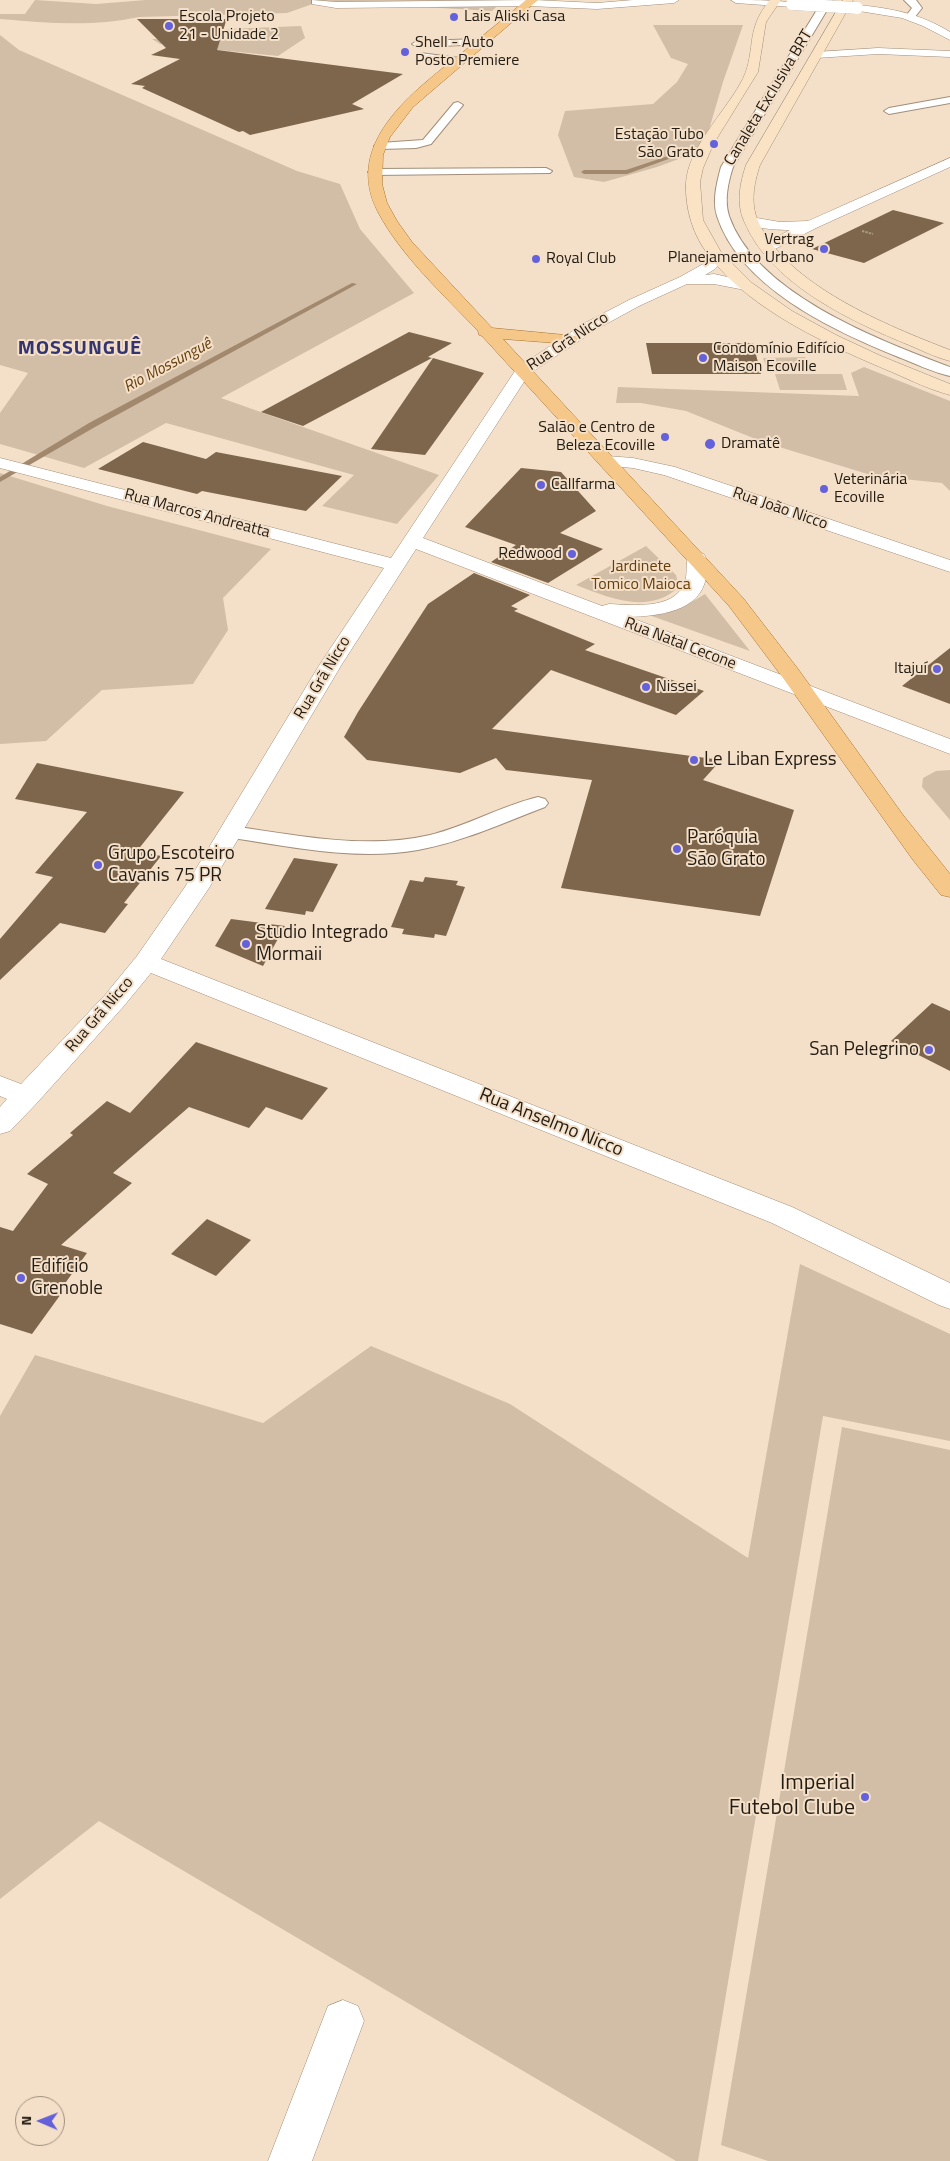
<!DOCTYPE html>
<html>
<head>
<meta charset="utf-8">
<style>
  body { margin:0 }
  #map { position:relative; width:950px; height:2161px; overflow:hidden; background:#f4dfc8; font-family:"Titillium Web",sans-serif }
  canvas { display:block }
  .north { position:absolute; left:15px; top:2096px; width:50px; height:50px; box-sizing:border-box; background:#f4dfc8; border:1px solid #a09180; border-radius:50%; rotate:271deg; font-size:14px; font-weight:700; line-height:20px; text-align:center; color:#231c13 }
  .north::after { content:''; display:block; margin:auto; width:18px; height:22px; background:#6461da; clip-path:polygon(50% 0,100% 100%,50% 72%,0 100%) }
</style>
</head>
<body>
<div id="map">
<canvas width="950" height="2161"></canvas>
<div class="north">N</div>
</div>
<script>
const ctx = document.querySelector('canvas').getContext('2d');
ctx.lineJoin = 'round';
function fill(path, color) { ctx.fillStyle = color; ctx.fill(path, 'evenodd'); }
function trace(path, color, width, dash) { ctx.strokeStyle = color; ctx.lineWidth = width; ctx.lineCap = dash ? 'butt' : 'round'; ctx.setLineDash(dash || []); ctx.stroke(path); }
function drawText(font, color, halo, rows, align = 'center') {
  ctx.font = font + ' "Titillium Web",sans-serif'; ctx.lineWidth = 4; ctx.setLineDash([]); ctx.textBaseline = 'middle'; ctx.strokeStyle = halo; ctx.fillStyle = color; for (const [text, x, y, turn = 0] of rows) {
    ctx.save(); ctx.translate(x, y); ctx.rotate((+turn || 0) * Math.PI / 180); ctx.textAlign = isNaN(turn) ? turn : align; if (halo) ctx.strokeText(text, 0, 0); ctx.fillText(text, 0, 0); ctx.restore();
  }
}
const green = new Path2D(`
  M35,0L96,4L146,0H503L492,11L321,1L287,13L139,17C93,27 46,23 0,19V14H25Z
  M653,25H743L723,82L703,150L657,167L604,182L574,177L558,135L565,111L653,104L677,82L688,64L671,58Z
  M301,26L305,38L278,56L160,44L152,39L193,40L204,30Z
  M0,35L19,50L297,171L340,184L360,229L414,293L221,398L439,475L397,524L322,506L354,475L166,423L84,468L0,444V413L28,373L0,365Z
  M805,357L810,368L767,369L763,358Z
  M864,367L950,401V491L942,483L874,476L763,442L686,411L641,403H616L618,387L859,396L851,373Z
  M775,374H842L847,390H780Z
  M0,473L107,506L271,549L223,598L228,630L193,684L102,690L46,741L0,744Z
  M646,546L676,575L679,587C649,615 609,598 576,585Z
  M705,594L750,651L646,614L685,606Z
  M950,770V820L922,787L923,778L936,771Z
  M800,1264L950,1334V1441L823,1416L698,2161H676L99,1821L0,1899V1416L35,1355L263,1423L371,1346L510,1404L748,1558Z
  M842,1427L950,1450V2161H768L721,2145Z`);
const stream = new Path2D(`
  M680,152L685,153L627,174H584L581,172L584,170H626Z
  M352,283L357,284L95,427L0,482V477L89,423Z`);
const building = new Path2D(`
  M227,18L217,50L403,74L352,104L364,109L250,135L243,131L239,132L142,88L145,86L131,84L180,59L151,55L166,48L137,19H177L197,23H216Z
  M893,210L944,223L864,263L812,249Z
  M409,332L452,343L428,357L432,358L303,426L261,412Z
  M646,343H753L761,374H652Z
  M433,358L484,373L425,455L371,449Z
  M143,442L206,459L216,452L342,476L306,511L202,491L197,494L98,469Z
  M521,468L561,472L596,511L560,533L603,549L548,583L491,562L516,545L465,527Z
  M474,573L530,595L511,606L518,609L514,611L595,644L585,650L704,691L676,715L551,670L492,729L721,760L703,780L794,810L760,916L561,888L592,780L506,770L496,758L460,773L367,760L344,737L358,712L428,604Z
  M950,648V704L902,686Z
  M37,763L184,792L137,851L161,856L124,903L128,904L105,933L60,923L0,980V939L53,877L35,873L87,812L15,799Z
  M294,858L338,864L313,912L306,911L305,915L265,909Z
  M425,877L458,881L456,885L465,887L446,936L435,934L434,938L402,934L404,929L391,927L410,880L423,882Z
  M231,919L285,926L263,966L215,946Z
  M932,1003L950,1011V1071L891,1041Z
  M196,1042L328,1088L302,1120L266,1107L249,1128L189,1107L113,1173L132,1183L61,1245L87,1253L58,1293L61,1294L32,1334L0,1324V1227L13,1231L48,1184L27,1174L73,1135L70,1133L107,1101L130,1113Z
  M207,1219L251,1240L216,1276L171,1254Z`);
const path = new Path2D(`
  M862,231L873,234`);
const lane = new Path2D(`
  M823,0H833L733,167C728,182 724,201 729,216C756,294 879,340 950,367V376C932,372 914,363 896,356C832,330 740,287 717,216C712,201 717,182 721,167Z
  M904,0H916L922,8L914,18L911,19L906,16L912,8Z
  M482,39L485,40V44L417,47L412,44L417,41Z
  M420,53L459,58L464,61L459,64L416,58V54Z
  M950,97V103L889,114L884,111L889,108Z
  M458,102L463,105L431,144L416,148L380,149L374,146L380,143L423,140L454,103Z
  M546,168L552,171L550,173L374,175L368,172L374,169Z
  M538,797L545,799L548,803L545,807C503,823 462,842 418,850C357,861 293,847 232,838L225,836L222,832L225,828L232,826C296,835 365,850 430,835C467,826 501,806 538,797Z`);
const street = new Path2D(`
  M312,0L336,2L534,0L597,3L633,0H679L674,3L597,9L529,6L336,8L312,4Z
  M731,0C744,0 789,0 797,4L792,7L736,3Z
  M857,5C891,8 921,14 950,32V40L923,26L902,18L853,10L852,8Z
  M878,48L950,51V57L878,54L816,58L810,55L816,52Z
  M950,158V167L816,228L773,250H763L761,247L763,244L790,230C780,230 751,229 744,221L751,217L780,222L808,221Z
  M718,254L723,255L725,258L715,269L705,275L714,274L750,282L753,285L750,288L745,290L714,284H687L639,306L597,329L529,374L423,538L602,606L609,604C632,605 673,610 684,584C689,574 684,562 690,554L697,552L704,554C708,560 707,569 706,577C701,612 657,616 629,617L950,739V754L416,549L342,664L209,888L161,959L792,1207L950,1283V1309L939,1305L772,1223L151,973L123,1007L36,1104L10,1131L0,1134V1107L7,1099L0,1096V1076L21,1084L105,995L137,956L185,887L320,664L384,568L0,468V458L391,558L517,368L585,323L629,300L680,277L705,263L713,255Z
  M607,456L633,458L675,467L950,560V572L664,475L633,468L601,465L598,461L601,457Z
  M343,2000L358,2006L364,2021L312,2161H268L328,2006Z`);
const secondary = new Path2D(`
  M770,0H781L766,22L758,72L714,143L703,168L700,182L703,220L721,252L752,283L792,311L836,335L881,356L950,384V395C931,390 912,381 894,373C832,347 751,311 710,257C693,236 685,209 686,183C688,148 724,113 740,84C758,54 743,31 770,0Z
  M843,0H853L760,165C754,183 750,203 758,221C786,285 888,326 950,350V361C934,357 919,349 904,343C846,319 769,282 744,221C736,203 740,183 746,165Z`);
const primary = new Path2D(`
  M526,0H538L413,107L390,137L383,155L382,184L387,203L397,221L412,242L492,328L576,336L578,339L576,342L570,344L503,339L743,598L798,669L903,815L950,874V897L941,895L913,860L783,678L729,606L482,336L479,335L478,331C444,295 401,256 378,212C342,143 414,91 462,53C483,35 505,18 526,0Z`);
const streetBridge = new Path2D(`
  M792,4L857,8`);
const markers = [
  [454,17,5,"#6461da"],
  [169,26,5,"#6461da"],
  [405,52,5,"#6461da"],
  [714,144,5,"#6461da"],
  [824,249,5,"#6461da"],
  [536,259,5,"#6461da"],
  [703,358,5,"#6461da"],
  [665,437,5,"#6461da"],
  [710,444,6,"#6461da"],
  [541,485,5,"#6461da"],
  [824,489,5,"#6461da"],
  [572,554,5,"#6461da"],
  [937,669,5,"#6461da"],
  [646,687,5,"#6461da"],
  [694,760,5,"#6461da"],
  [677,849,5,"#6461da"],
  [98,865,5,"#6461da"],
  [246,944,5,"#6461da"],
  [929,1050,5,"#6461da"],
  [21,1278,5,"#6461da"],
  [865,1797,5,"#6461da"]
];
const farPoinames = [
  ["Escola Projeto",179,17],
  ["21 - Unidade 2",179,35],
  ["Lais Aliski Casa",464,17],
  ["Shell - Auto",415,43],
  ["Posto Premiere",415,61],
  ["Estação Tubo",704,135,"right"],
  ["São Grato",704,153,"right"],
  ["Vertrag",814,240,"right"],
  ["Planejamento Urbano",814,258,"right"],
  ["Royal Club",546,259],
  ["Condomínio Edifício",713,349],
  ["Maison Ecoville",713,367],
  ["Salão e Centro de",655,428,"right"],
  ["Beleza Ecoville",655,446,"right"],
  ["Dramatê",721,444],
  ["Veterinária",834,480],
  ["Ecoville",834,498],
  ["Callfarma",551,485],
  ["Redwood",562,554,"right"],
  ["Itajuí",927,669,"right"],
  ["Nissei",656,687]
];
const farStreetnames = [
  ["Canaleta Exclusiva BRT",769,98,-59],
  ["Rua Grã Nicco",568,342,-33],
  ["Rua João Nicco",780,509,19],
  ["Rua Marcos Andreatta",197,514,15],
  ["Rua Natal Cecone",680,644,21],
  ["Rua Grã Nicco",323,678,-59],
  ["Rua Grã Nicco",100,1015,-49]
];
const farWaternames = [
  ["Rio Mossunguê",168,366,-28]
];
const farParknames = [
  ["Jardinete",641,567],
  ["Tomico Maioca",641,585]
];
const poiNames = [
  ["Le Liban Express",704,760],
  ["Paróquia",687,838],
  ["São Grato",687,860],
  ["Grupo Escoteiro",108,854],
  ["Cavanis 75 PR",108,876],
  ["Studio Integrado",256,933],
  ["Mormaii",256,955],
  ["San Pelegrino",919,1050,"right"],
  ["Edifício",31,1267],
  ["Grenoble",31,1289]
];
const streetNames = [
  ["Rua Anselmo Nicco",551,1123,22]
];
const farDistrictnames = [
  ["MOSSUNGUÊ",80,349]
];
const nearPoinames = [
  ["Imperial",855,1784],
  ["Futebol Clube",855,1809]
];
fill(green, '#d2bea7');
fill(stream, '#a2896e');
fill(building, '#7d664b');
trace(lane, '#a28e79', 2);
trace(street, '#a28e79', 1);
trace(secondary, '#a28e79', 1);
trace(primary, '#a7732d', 1);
trace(path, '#a99987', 2, [2.5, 1]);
fill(lane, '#fff');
fill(street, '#fff');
fill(secondary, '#fae3c4');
fill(primary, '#f5c789');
trace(streetBridge, '#a28e79', 12, []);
trace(streetBridge, '#fff', 12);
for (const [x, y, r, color] of markers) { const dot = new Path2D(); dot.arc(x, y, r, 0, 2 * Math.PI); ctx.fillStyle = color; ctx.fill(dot); trace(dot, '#f4dfc8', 2); }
drawText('16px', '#231c13', '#f4dfc8', farPoinames, 'left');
drawText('16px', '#231c13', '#f4dfc8', farStreetnames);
drawText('italic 16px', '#623f0c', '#f4dfc8', farWaternames);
drawText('16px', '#623f0c', '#f4dfc8', farParknames);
drawText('19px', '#231c13', '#f4dfc8', poiNames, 'left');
drawText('19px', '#231c13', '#f4dfc8', streetNames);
ctx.letterSpacing = '1px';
drawText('bold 20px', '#343570', '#f4dfc8', farDistrictnames);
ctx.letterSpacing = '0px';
drawText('22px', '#231c13', '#f4dfc8', nearPoinames, 'right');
</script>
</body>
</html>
